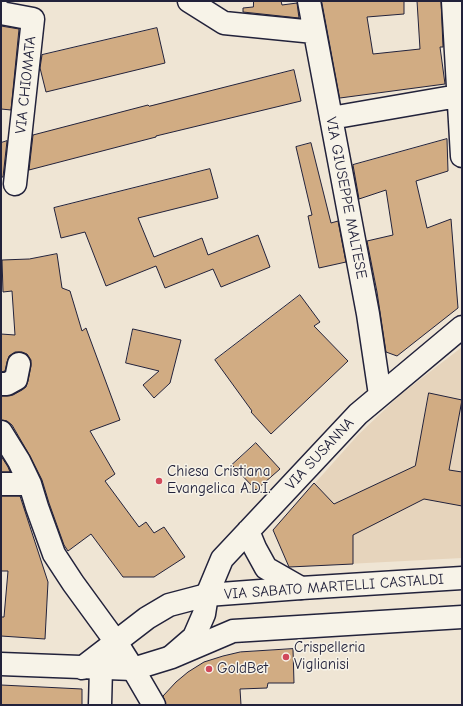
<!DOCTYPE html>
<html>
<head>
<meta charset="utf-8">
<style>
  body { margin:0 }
  #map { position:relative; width:463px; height:706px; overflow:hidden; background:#efe5d4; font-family:"Comic Neue",sans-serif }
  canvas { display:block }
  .frame { position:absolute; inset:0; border:2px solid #22223b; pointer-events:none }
</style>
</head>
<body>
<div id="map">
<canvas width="463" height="706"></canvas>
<div class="frame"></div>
</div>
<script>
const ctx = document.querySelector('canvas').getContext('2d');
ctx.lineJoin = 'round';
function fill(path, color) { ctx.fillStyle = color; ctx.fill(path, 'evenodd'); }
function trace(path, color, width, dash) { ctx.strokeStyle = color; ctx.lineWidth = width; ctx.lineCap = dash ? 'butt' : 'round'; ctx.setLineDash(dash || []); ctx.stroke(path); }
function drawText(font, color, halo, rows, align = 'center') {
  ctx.font = font + ' "Comic Neue",sans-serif'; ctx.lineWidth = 3; ctx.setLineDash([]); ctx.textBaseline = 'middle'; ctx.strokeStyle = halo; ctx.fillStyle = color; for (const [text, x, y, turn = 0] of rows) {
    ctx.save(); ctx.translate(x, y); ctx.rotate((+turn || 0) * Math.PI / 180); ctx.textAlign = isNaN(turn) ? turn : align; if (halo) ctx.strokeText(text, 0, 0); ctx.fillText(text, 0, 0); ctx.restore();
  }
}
const built = new Path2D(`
  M462,347V558L290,567L273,530L358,435L400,395Z`);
const building = new Path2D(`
  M254,1H281L282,5L297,3L299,18L243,12V8L253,7Z
  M322,1H404V14L367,17L373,54L420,49L417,1H441L443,47H440L445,84L340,98Z
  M1,26L19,29L11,110L1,109Z
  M157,28L165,63L46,92L40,68L42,55Z
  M294,70L301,101L156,136V137L29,170L33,135L148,105L149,106Z
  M447,139L448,171L416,181L427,228L451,219L458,308L397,356L386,352L377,292L367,241L393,235L386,190L359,199L353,165Z
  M7,141L3,177H1V143Z
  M311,143L331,223L338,221L346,262L319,268L308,216L312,215L296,147Z
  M210,169L218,198L138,218L154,257L202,238L208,255L258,235L270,267L221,287L213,269L165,288L156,266L106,286L85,232L61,238L54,208Z
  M57,254L62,288L70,291L82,331L86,328L120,420L90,431L115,474L105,481L139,527L146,522L154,533L164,527L185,557L154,577H123L91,534L68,551L64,545L49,503L42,480L30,456L12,425L7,421L1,420V396H7L13,395L22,390L26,387L28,381L31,366V360L27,354L22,352H15L9,356L7,362L5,371L1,372V334L15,335L12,291L3,292L2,260L29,259Z
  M300,295L320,322L314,326L348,361L271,434L251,412L252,411L215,360Z
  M133,329L181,340L170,383L154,398L143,385L159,371L126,363Z
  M429,393L462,400L449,470L462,472V506L424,499L353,535V564L289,567L273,530L314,483L334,504L415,466Z
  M256,443L280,469L256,490L232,465Z
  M1,456L8,467L10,472H1Z
  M1,496H20L48,582L45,639L1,636V617H4L8,571H1Z
  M293,649L294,683H268L267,688L240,689L241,705H166L163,696L176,682L188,672L204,662L223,656L240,652Z
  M1,685L82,689V705H1Z`);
const minor = new Path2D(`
  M189,1L224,23L314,32
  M309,1L368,314L380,395
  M453,1L462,156
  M1,12V13L33,19L15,184
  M331,118L458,96
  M1,384H7L16,379L19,364
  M1,432L19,461L30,484L37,507L54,554L73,583L116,642L133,669L154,705
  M1,484H30
  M248,531L255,548L266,568L301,588
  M172,656L194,637L204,614L207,595L222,559L358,414L462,327
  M100,705L101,668`);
const major = new Path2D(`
  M1,664L133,669L172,657L233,631L462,617
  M82,668L147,618L169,605L207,595L301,588L462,578`);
const markers = [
  [159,481,4,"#d1495b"],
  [286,657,4,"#d1495b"],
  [209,669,4,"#d1495b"]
];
const streetNames = [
  ["VIA CHIOMATA",26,85,-84],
  ["VIA GIUSEPPE MALTESE",346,198,79],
  ["VIA SUSANNA",320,454,-47],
  ["VIA SABATO MARTELLI CASTALDI",334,587,-4]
];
const poiNames = [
  ["Chiesa Cristiana",167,472],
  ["Evangelica A.D.I.",167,489],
  ["Crispelleria",294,648],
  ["Viglianisi",294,665],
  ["GoldBet",217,669]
];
fill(built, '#e6d4bc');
fill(building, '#d1ac83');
trace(building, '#22223b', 1);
trace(minor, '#22223b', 25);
trace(major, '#22223b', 25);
trace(minor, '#f7f3e8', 22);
trace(major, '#f7f3e8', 22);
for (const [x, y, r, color] of markers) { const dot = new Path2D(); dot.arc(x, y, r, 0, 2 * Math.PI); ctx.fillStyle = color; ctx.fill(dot); trace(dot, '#f7f3e8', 1.5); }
drawText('15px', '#22223b', '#f7f3e8', streetNames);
drawText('15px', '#22223b', '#f7f3e8', poiNames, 'left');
</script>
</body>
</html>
